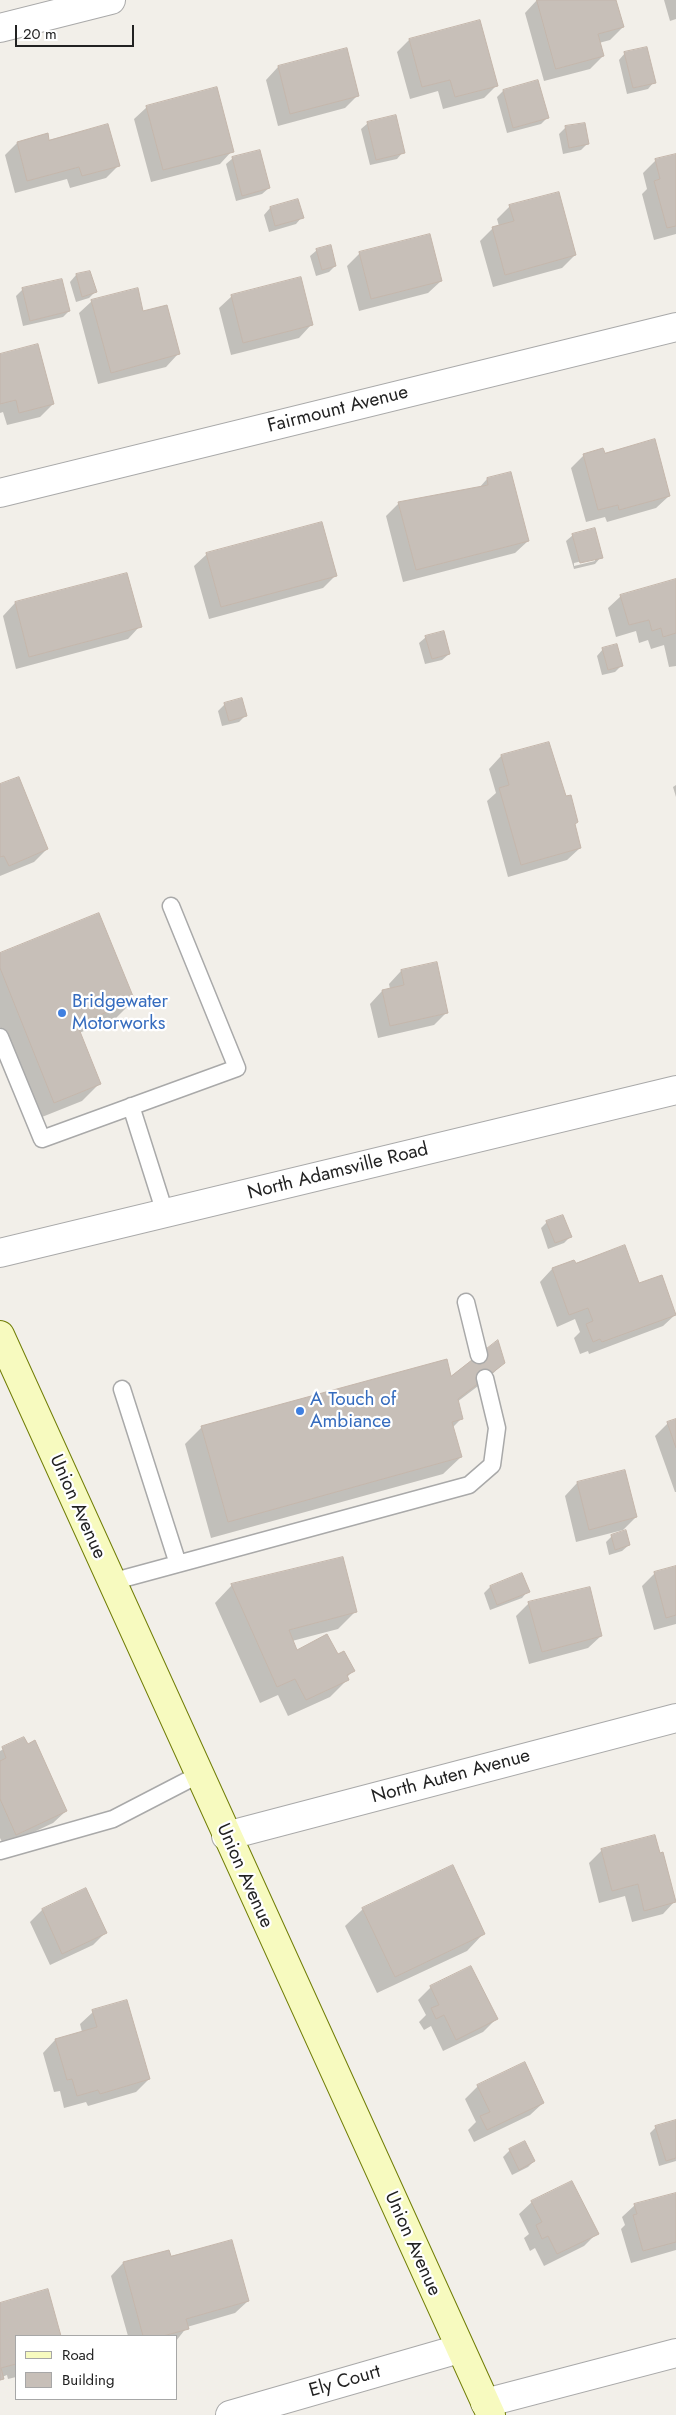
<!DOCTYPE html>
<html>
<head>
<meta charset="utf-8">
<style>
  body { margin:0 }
  #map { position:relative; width:676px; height:2415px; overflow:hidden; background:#f2efe9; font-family:Jost,sans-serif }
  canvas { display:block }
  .legend { position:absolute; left:15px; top:2335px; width:162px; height:65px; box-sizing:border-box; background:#fff; border:1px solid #a7a7a7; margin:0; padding:6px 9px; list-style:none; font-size:15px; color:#222 }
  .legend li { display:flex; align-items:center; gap:10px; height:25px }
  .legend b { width:25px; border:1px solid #a7a7a7 }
  .scale { position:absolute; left:15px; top:25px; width:119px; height:22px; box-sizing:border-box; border:2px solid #222; border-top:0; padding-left:6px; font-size:15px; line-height:18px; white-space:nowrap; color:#222; -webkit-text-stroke:4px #fff; paint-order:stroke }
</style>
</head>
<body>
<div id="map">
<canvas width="676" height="2415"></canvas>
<ul class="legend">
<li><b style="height:6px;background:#f7fabf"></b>Road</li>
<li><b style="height:14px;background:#c7bfb8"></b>Building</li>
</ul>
<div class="scale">20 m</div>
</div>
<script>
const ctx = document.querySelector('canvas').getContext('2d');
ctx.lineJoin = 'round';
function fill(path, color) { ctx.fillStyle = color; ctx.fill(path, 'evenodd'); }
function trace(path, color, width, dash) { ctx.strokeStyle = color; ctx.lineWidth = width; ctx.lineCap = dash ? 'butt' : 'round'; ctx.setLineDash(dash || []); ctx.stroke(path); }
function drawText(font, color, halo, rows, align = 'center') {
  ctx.font = font + ' Jost,sans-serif'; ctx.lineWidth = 4.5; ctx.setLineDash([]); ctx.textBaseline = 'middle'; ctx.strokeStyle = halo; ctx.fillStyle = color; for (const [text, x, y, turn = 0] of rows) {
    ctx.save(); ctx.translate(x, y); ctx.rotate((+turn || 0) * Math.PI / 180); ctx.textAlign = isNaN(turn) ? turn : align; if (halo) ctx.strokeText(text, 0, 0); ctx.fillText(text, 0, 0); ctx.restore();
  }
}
const shadow = new Path2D(`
  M537,0H615L623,27L610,40L599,43L603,56L590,69L544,81L525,13Z
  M664,0H676V19L670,21Z
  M409,40L497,85L484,98L443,109L438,91L410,99L397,52Z
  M346,49L358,95L345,108L278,126L266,80L278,67Z
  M625,53L654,82L648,89L627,94L619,60Z
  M503,91L548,117L541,124L507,133L497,97Z
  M147,107L232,151L220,164L151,182L134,119Z
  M368,123L403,152L397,159L370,165L361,129Z
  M565,128L587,144L581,150L563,154L559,134Z
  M48,142L118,166L106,178L70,188L67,179L15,193L5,155L17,143Z
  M676,155V234L654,240L642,194L647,189L643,173L656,160Z
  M233,158L269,188L262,194L236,201L226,164Z
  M297,200L302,217L296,224L269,232L264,215L270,208Z
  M510,206L575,255L562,268L493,287L480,241L493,228L499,226L497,219Z
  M429,235L441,281L428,293L359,311L347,266L359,254Z
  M317,250L335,266L329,272L316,276L310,256Z
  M76,275L95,292L89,298L76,302L70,282Z
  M23,289L69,311L63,317L23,326L16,296Z
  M232,296L311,325L299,338L231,355L219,308Z
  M92,301L143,313L178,354L166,367L98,384L79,313Z
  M0,355L53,404L40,417L7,425L3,412L0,413Z
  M584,455H605L669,496L656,508L607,522L605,517L586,522L571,468Z
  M487,479L528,541L515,553L403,582L386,516L399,503L479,488Z
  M573,535L601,557L595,564L574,569L566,541ZM595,558V561L574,566V563Z
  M207,554L335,576L323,588L209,619L194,566Z
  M126,574L140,626L128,639L16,669L3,616L15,603Z
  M676,580V666L669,667L664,645L651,649L648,640L639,643L636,631L616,637L608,608L621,596Z
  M426,637L449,654L442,660L425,664L419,643Z
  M603,649L621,666L615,672L602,675L597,656Z
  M225,704L245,716L239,722L222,726L218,711Z
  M501,756L565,798L577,822L574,825L580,848L567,860L508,877L487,801L496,793L489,769Z
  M676,785V797L673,787Z
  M0,786L47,849L34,862L0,876Z
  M0,955L133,1001L116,1018L79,1033L99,1084L82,1101L37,1119L0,1027Z
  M401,971L447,1012L434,1025L378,1038L370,1004L382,991L390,989L389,984Z
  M547,1222L570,1237L564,1243L548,1249L541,1228Z
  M574,1261L575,1265L639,1285L676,1314L663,1326L589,1354L588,1351L580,1354L574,1338L580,1332L575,1319L557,1327L540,1282L552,1269Z
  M504,1363L486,1380L457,1402L462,1418L452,1428L461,1457L443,1474L211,1538L185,1444L202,1427L451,1378Z
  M676,1420V1492H675L655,1436L668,1423Z
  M624,1471L636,1517L623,1530L576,1542L565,1496L577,1483Z
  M612,1536L629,1545L622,1551L609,1555L606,1542Z
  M676,1567V1624L654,1630L642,1586L655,1573Z
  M232,1585L355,1612L338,1629L292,1641L297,1652L338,1656L353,1671L347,1677L348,1679L330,1697L288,1716L278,1695L260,1703L215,1603Z
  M490,1587L528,1591L522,1598L490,1610L484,1593Z
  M529,1603L601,1636L588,1648L529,1664L516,1616Z
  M24,1738L66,1811L53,1823L4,1846L0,1838V1751Z
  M601,1851L675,1901L663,1914L632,1922L625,1896L599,1903L589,1863Z
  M363,1909L484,1933L467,1951L377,1993L345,1926Z
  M42,1910L105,1933L93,1945L50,1965L30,1922Z
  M431,1987L496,2019L483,2032L443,2051L431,2026L424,2030L419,2022L426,2015L418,2000Z
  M93,2012L149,2079L136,2092L88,2106L86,2102L64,2108L60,2091L54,2092L43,2053L55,2040L82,2032L80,2024Z
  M478,2086L543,2103L530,2115L474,2142L468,2130L476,2122L465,2099Z
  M676,2121V2161L659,2166L650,2133L656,2127Z
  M525,2143L534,2161L528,2167L512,2175L503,2157L510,2150Z
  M676,2194V2250L631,2263L621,2229L625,2225L622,2217L635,2205Z
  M532,2202L597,2233L584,2246L544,2266L535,2248L530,2251L524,2238L529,2234L519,2214Z
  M170,2258L248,2301L235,2313L187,2327L176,2341V2336H128L111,2276L123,2263Z
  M47,2291L60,2336H16V2377L8,2379L7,2375L2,2377L0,2381V2304Z`);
const building = new Path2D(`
  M537,0H616L624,27L598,34L604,56L556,69Z
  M480,20L498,86L455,97L450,80L422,87L409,39Z
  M647,47L656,83L633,88L624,52Z
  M347,48L359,96L290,114L278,66Z
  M538,80L549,118L513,128L503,90Z
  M217,87L234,152L163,170L146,106Z
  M396,115L405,153L376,160L367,122Z
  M585,123L589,144L569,148L565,126Z
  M108,124L120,166L82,176L79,167L27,181L17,142L48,133L49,140Z
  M260,150L270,188L242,196L232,157Z
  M676,154V226L667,228L654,181L660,179L655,159Z
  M559,192L576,255L505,275L492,227L514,221L509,205Z
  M298,199L304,218L275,226L270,207Z
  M430,234L442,281L371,299L359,252Z
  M331,245L336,266L322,270L316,249Z
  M90,271L97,292L82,297L76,274Z
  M301,277L313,325L243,343L231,295Z
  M62,279L70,311L30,321L22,288Z
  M138,288L143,311L167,305L180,354L111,373L91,300Z
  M38,344L54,404L19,413L16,400L0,404V354Z
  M655,439L670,496L619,510L618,505L598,510L583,454L603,448L605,453Z
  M511,472L529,541L416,570L398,502L488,485L487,478Z
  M322,522L337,576L221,607L206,553Z
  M595,528L603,558L580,563L572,534Z
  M127,573L142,627L29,657L15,602Z
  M676,579V633L663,637L661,628L652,631L649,620L629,625L620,595Z
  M444,631L450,654L432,659L425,636Z
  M617,644L623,666L608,670L602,648Z
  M242,698L247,716L229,721L224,703Z
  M549,742L566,796L571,795L578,822L575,824L581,848L521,865L499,788L509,785L501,755Z
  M19,777L48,849L9,866L4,856L0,857V784Z
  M99,913L135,1001L77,1024L101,1084L54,1103L0,968V953Z
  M437,962L448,1013L390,1026L382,990L404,985L401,970Z
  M563,1215L572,1237L555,1243L546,1221Z
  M625,1245L639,1283L662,1275L676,1315L602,1342L600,1339L593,1342L586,1324L593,1321L588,1308L569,1315L552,1268L574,1260L576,1263Z
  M498,1340L505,1363L458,1399L463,1419L452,1422L462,1457L228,1522L201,1426L447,1359L451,1376Z
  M676,1419V1448L667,1422Z
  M625,1470L637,1517L589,1530L577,1482Z
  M626,1530L630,1545L615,1550L611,1535Z
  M343,1557L357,1612L289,1630L297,1650L327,1634L338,1654L344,1651L355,1671L347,1675L349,1680L306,1700L295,1679L277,1687L231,1584Z
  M676,1566V1615L666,1618L654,1572Z
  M522,1573L530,1592L497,1605L490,1586Z
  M590,1587L602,1636L542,1652L528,1602Z
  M24,1737L28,1744L35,1740L67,1811L16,1835L0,1799V1761L6,1758L2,1747Z
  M655,1835L660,1853L663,1852L676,1902L644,1911L638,1884L612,1891L601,1849Z
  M453,1865L485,1934L395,1977L362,1908Z
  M86,1888L107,1933L62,1954L42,1909Z
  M471,1966L498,2019L456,2040L444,2015L436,2019L431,2008L439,2005L430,1986Z
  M127,2000L150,2079L100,2094L98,2090L77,2096L72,2079L67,2080L55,2039L97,2027L92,2010Z
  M525,2062L544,2103L487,2130L480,2116L490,2112L477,2085Z
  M676,2120V2158L666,2161L655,2126Z
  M525,2141L535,2161L519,2170L509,2149Z
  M572,2181L599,2234L557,2254L548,2236L542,2239L536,2225L542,2222L531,2201Z
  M676,2193V2242L643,2251L633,2215L637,2214L634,2204Z
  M232,2240L249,2301L186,2319L189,2329L163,2336H143L123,2262L169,2250L171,2256Z
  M48,2289L61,2336H16V2364L1,2368L4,2379L0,2380V2303Z`);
const lane = new Path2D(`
  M0,1037L42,1139L237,1068L171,906
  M131,1106L165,1213
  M466,1302L479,1355
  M122,1389L178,1564
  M111,1582L469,1485L492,1465L497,1428L485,1378
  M0,1851L113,1819L198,1775`);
const street = new Path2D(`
  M0,28L111,0
  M0,493L676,327
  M0,1253L676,1090
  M226,1836L676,1718
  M485,2403L676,2353
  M230,2415L459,2349`);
const secondary = new Path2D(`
  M0,1335L491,2415`);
const markers = [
  [62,1013,5,"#3f7fe0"],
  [300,1411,5,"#3f7fe0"]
];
const streetNames = [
  ["Fairmount Avenue",338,410,-14],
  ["North Adamsville Road",338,1172,-14],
  ["Union Avenue",77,1507,66],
  ["North Auten Avenue",451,1777,-15],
  ["Union Avenue",244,1876,66],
  ["Union Avenue",412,2244,66],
  ["Ely Court",345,2382,-16]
];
const shopNames = [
  ["Bridgewater",72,1002],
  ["Motorworks",72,1024],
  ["A Touch of",310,1400],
  ["Ambiance",310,1422]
];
fill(shadow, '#0003');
fill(building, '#c7bfb8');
trace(building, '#c4b6ab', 1);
trace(lane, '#a9a9a9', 19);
trace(street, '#a9a9a9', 30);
trace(secondary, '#707d05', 30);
trace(lane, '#fff', 16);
trace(street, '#fff', 28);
trace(secondary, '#f7fabf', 28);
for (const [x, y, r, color] of markers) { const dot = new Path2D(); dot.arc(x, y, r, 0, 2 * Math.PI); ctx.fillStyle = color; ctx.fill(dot); trace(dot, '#fff', 2); }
drawText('19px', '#222', '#fff', streetNames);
drawText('19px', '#366cbe', '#fff', shopNames, 'left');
</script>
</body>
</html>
